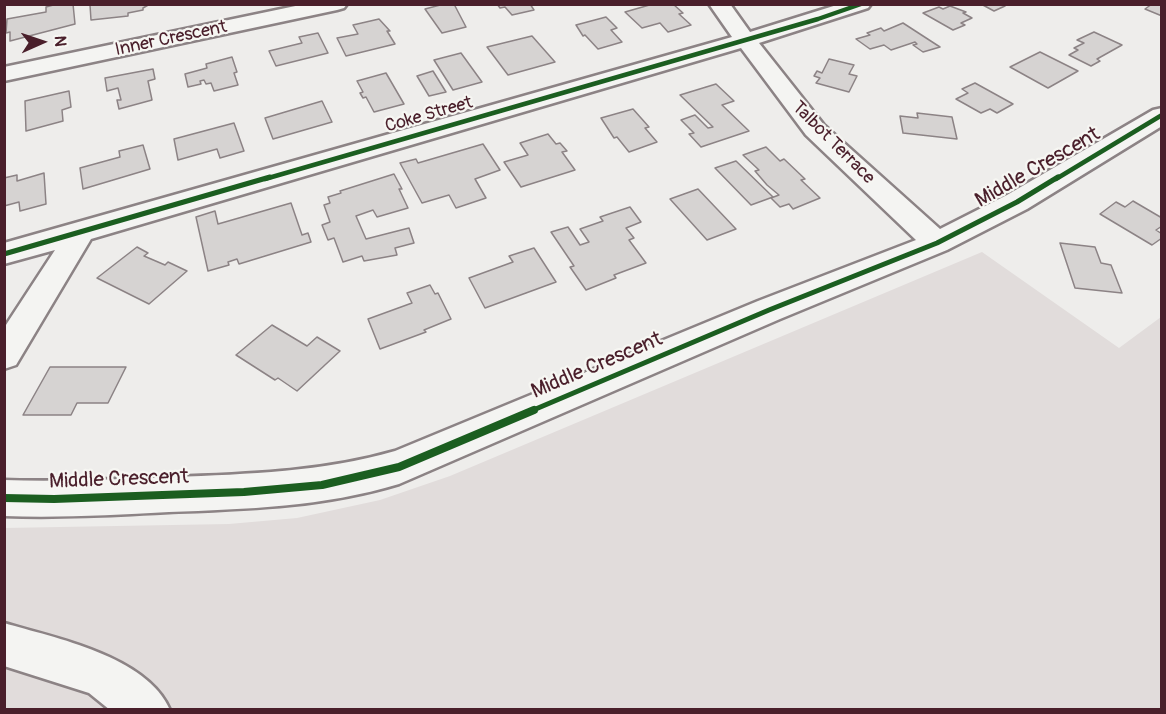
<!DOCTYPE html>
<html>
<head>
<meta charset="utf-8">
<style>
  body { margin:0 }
  #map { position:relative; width:1166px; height:714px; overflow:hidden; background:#eeedeb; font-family:Pangolin,sans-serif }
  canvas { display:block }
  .frame { position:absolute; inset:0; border:6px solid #4a1f2b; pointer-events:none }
  .north { position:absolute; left:12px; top:12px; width:60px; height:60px; -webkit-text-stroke:4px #f6f6f2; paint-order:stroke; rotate:87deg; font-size:16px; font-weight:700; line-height:24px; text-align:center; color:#4a1f2b }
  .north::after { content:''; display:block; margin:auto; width:21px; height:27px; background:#4a1f2b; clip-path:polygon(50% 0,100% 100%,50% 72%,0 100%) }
</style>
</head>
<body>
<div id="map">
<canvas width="1166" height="714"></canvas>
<div class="frame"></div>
<div class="north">N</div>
</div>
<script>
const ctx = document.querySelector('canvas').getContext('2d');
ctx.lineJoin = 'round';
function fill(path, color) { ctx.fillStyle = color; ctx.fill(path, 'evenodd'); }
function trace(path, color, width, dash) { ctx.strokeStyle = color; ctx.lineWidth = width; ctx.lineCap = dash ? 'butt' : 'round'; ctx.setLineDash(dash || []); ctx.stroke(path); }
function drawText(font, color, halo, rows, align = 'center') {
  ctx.font = font + ' Pangolin,sans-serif'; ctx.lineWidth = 4.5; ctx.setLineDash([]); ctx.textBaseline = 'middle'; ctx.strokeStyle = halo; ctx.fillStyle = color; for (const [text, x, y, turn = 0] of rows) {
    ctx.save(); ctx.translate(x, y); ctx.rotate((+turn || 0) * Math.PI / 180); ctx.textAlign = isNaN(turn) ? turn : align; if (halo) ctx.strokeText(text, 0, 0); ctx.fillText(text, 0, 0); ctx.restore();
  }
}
const green = new Path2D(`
  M982,252L1119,348L1161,317V709H5L4,528L229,524L297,518L380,500L450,476Z`);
const building = new Path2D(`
  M57,4H73L75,24L10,41V32L6,33L7,19L46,12V7Z
  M150,4L143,8V10L128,13V16L91,20L90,5Z
  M444,4H454L466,27L442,33L425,9Z
  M497,4H530L534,10L512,15L505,7L500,8Z
  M653,4H673L683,13L679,14L691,25L668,32L660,23L642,28L625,12Z
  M981,4H1002L1005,6L994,11Z
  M1152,4H1162V16L1145,9Z
  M950,6L966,12L963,13L972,18L961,23L965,25L953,30L923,13L939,7L943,9Z
  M606,17L617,28L611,30L622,42L598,49L585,35L583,36L576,25Z
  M379,19L390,31H387L395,44L346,56L337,38L358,34L353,25Z
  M903,23L940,47L923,52L913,45L917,44L915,42L891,50L884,45L870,49L856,39L870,35L867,33L881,28L884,31Z
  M1094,32L1122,45L1097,59L1100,61L1091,66L1069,55L1078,50L1074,48L1084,43L1077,40Z
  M318,33L328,53L276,66L269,51L302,43L299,37Z
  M532,36L555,62L508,75L487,47Z
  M1040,52L1078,71L1048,88L1010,67Z
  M461,53L482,82L453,90L434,60Z
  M232,57L237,72L234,73L238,85L214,91L211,83L206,84L204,80L200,81L201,84L188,87L185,74L207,68L206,64Z
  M829,59L854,65L849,74L857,76L849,92L816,83L820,78L814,76L817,71L822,73Z
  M153,69L155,79L148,81L152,100L119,109L117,100H121L118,88L107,91L105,78Z
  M433,71L446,92L429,96L417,76Z
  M386,73L404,104L374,112L366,97L363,98L360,93L363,92L357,81Z
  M975,83L1013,104L997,113L990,109L981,113L956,99L968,93L962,89Z
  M716,84L734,101L722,105L749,131L701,147L689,134L694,133L681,120L695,115L708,128L713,127L680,95Z
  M69,91L71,107L62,110L63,121L26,131L25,101Z
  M322,101L332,122L273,139L265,118Z
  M633,109L649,127L645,128L657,142L629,152L617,137L614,138L601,118Z
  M917,113L952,117L957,139L903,133L900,116L918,118Z
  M234,123L244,151L220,158L217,149L178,160L174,139Z
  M548,134L556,144L560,143L567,151L562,152L575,170L521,187L504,162L528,155L520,143Z
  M483,144L500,170L475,179L486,198L456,208L449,195L422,203L400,163L416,159L418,163Z
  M143,145L150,169L83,189L80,168L120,157L119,151Z
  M766,147L780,161L784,159L805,179L801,180L820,198L793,209L789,204L780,207L771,198L779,195L767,185L755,171L759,170L743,155Z
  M736,161L773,197L751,205L715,168Z
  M44,173L46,204L20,211L19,202L4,206V178L17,175V181Z
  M394,174L402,189H399L408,208L377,217L373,210L356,216L366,239L409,228L414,243L395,248L397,255L364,261L362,256L343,262L334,238L328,240L322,225L330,222L324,205L330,203L328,197L341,193L340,191Z
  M698,189L736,229L707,240L670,199Z
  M1133,201L1162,218V226L1156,230L1162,234V238L1152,245L1100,214L1116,202L1125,207Z
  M291,203L302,235L308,233L311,242L239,264L237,259L228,262L229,265L208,271L196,217L215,211L218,224Z
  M630,207L641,222L626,228L634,238L629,240L646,263L614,275L616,278L586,290L570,267L574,266L551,232L568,227L580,245L589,242L580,229L603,221L600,217Z
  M1060,243L1095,247L1101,263L1111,265L1122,293L1075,288Z
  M137,247L148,253L144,256L165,265L168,262L187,271L149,304L97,278Z
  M534,248L556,282L485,308L469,278L513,262L509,256Z
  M430,285L435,294L438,293L451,319L424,330L426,332L380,349L368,319L412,303L407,293Z
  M272,325L307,346L317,337L340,351L297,391L278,378L275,380L236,355Z
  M50,367H126L108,403H77L71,415H23Z`);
const street = new Path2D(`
  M305,4H347L344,8L337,10L4,81V67Z
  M709,4H730L750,32L840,4H871L868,8L759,43L824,125L940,229L1007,195L1153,110L1162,108V126L1027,209L947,250L780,319L399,484C323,507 247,509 169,512C114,515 59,518 4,516V480C61,482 117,479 173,477C249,474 322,472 395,451L758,301L916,240L806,135L741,48L91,239L16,365L4,369V328L55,250L4,264V243L732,37Z
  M4,623C55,638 147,656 170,710H110L89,693L4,666Z`);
const cyclewayFar2 = new Path2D(`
  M265,179L818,19L861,4
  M1056,179L1162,115`);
const cyclewayFar1 = new Path2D(`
  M4,254L270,177
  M531,411L769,310L937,243L1017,202L1058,177`);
const cycleway = new Path2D(`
  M4,498L54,499L244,492L322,485L399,467L534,410`);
const farStreetnames = [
  ["Inner Crescent",171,39,-12],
  ["Coke Street",429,115,-16],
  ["Talbot Terrace",833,143,45]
];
const streetNames = [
  ["Middle Crescent",1038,168,-30],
  ["Middle Crescent",597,366,-23],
  ["Middle Crescent",119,480,-2]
];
fill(green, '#e1dcdb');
fill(building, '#d6d3d2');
trace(building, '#8c8385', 1.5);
trace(street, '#8c8385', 5);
fill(street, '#f4f4f2');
trace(cyclewayFar2, '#1b5e20', 4.5);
trace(cyclewayFar1, '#1b5e20', 5);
trace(cycleway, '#1b5e20', 8);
drawText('18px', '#4a1f2b', '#f6f6f2', farStreetnames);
drawText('21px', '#4a1f2b', '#f6f6f2', streetNames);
</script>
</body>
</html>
